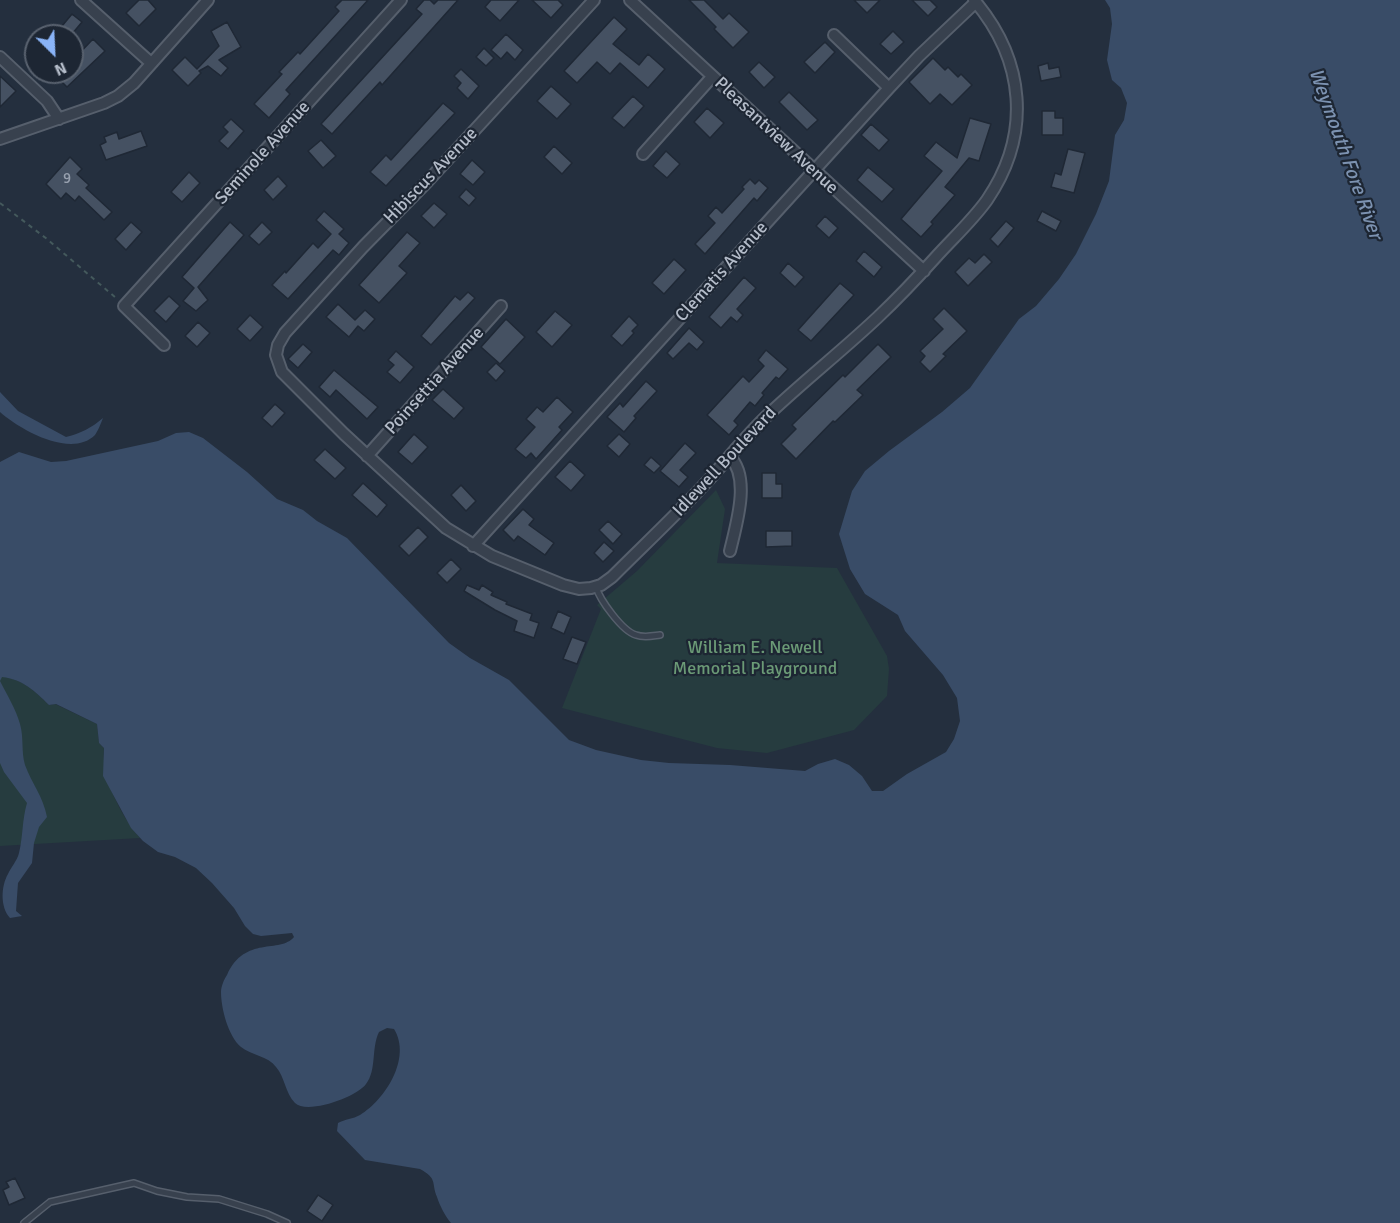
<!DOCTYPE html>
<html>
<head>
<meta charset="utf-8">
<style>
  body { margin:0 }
  #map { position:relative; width:1400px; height:1223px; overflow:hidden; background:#242f3e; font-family:Signika,sans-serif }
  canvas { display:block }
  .north { position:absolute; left:24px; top:24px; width:60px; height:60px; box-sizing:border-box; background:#1d2633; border:2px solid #59626f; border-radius:50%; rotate:156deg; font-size:16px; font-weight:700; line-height:24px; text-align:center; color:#b4bcc9 }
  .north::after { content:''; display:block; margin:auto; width:21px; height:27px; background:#8ab4f8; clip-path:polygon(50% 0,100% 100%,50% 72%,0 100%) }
</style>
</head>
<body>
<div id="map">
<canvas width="1400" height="1223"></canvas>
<div class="north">N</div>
</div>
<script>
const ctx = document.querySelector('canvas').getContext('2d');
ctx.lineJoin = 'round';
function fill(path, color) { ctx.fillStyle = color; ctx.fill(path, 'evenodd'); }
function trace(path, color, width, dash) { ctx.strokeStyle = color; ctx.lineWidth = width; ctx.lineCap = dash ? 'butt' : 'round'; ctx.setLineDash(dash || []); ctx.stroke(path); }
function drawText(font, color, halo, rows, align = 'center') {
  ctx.font = font + ' Signika,sans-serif'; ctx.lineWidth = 4.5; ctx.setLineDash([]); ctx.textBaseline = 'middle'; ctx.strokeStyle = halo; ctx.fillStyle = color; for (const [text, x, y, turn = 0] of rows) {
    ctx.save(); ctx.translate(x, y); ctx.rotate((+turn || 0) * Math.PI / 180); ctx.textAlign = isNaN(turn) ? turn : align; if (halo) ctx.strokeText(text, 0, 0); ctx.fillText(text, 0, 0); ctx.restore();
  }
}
const green = new Path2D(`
  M716,490L725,509L717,563L837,568L887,656L889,669L887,696L854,730L767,753L717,748L562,708L601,609L597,605L637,571Z
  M0,676C22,679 34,690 49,705L55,704L97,724L99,743L104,748C101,777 121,816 140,838L0,846Z`);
const water = new Path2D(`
  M1105,0H1400V1223H451C445,1216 440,1206 437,1197C431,1182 438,1179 420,1169L365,1160L337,1131L338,1123C345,1119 353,1119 360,1115C385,1100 412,1058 394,1029L387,1028L379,1032C371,1048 377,1070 366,1084C357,1097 307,1115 295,1103C285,1093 285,1077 276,1067C268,1056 251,1055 241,1047C228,1036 221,1008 221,992C221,987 224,979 227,975C245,935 280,954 294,937L292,933L261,936L253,934L245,926L234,908L212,883L196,868L175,857L158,852L143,841L131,828L103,776L104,748L99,743L97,724L56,704L49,705C35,691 22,679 2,677L0,681C7,695 16,709 20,724C24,738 21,751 25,765C32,784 43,796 47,817L39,827L34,843L32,863L18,883L16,911L22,916L10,918C0,907 1,886 8,874C11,867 17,861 19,853C23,837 22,820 27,803L4,772L0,763V462L19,452L51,462L66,461L158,441L176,433L189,432L203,438L247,472L277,499L303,510L317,521L347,538L449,643L470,658L509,680L569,740L596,750L641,760L669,763L730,765L805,771L818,764L835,759L849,765L862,776L872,791H883L907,774L946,752L954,739L960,721L957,698L943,675L905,631L898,615L865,594L850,569L839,534L852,491L865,471L889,451L942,412L970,388L1019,319L1036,306L1059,279L1076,254L1096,214L1109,181L1115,135L1124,120L1127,103L1121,88L1112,80L1107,60L1112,24L1110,8Z
  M0,392L18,411L66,437C82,433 91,428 103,418C101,423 98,431 95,435C71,459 19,429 0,412Z`);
const building = new Path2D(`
  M139,0H148L156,9L139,26L126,13Z
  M342,0H368L286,90L290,94L269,118L254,104L282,74L279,72L298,52L300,54L339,11L335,7Z
  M424,0H430L434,4L438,0H458L382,85L380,82L332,134L321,124L422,14L416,9Z
  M491,0H519L500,21L485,7Z
  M532,0H558L563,5L551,18Z
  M689,0H704L723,19L729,13L749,32L733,48L714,29L716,27Z
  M854,0H880L867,13Z
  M912,0H930L937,7L928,16Z
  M72,14L82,22L72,34L62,26Z
  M614,17L627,29L613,44L639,65L648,54L665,69L648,88L620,63L610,74L597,62L577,83L564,71Z
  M227,22L241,47L219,60L228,68L221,76L208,66L199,71L201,73L188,86L172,70L185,57L197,69L219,46L211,31Z
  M893,31L904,42L891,54L880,44Z
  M506,34L523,50L515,60L507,52L501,59L491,50Z
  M93,39L105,51L67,87L57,77L61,72H72V61Z
  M825,42L835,52L815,73L804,62Z
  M484,48L494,58L486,66L476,57Z
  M933,58L945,70L948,67L958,77L961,74L972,85L952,105L940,94L930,104L909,82Z
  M759,62L775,77L764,88L749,72Z
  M1048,63L1049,69L1059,67L1061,77L1041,81L1038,66Z
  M461,69L479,86L468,99L457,88L461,83L454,76Z
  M0,76L16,91L0,107Z
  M551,86L571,104L557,119L537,101Z
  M789,92L818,120L807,130L779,102Z
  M633,96L644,106L624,128L612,118Z
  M443,103L455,113L386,186L370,172L386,155L391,160Z
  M707,108L724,123L710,138L694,122Z
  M1042,111H1055V118H1063V135H1042Z
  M970,118L991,124L979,161L969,158L945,187L955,195L931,222L933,224L921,237L901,219L942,171L924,156L936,142L957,158Z
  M231,119L244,131L228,149L219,141L228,132L223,127Z
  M871,124L889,140L879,151L861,135Z
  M141,131L147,146L106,160L100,145L106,142L104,137L117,132L119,139Z
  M321,140L336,156L323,168L308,151Z
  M554,146L572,163L562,174L544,157Z
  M1068,149L1085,153L1074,193L1051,187L1055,173L1061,175Z
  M666,151L680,164L667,178L653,166Z
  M70,157L82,169L77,174L89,185L86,188L112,212L104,220L79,196L75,201L66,193L61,199L46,184Z
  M472,160L485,172L473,185L460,174Z
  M868,167L894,189L882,202L857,180Z
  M189,172L200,183L182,202L171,192Z
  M278,176L287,186L273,200L264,190Z
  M750,179L755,184L759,180L768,188L757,201L754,198L705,254L695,244L715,223L708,216L716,207L722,213L744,189L742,187Z
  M466,189L476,198L469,206L459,197Z
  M434,203L447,214L434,228L421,216Z
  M324,211L344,229L339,234L349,243L339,255L333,250L288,299L272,285L285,271L286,273L313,243L318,248L331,234L316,220Z
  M1042,211L1061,221L1056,231L1037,221Z
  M825,216L838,228L829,238L816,226Z
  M1006,221L1014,228L998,247L990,239Z
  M131,222L142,232L126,250L115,239Z
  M230,222L244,235L198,287L208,300L196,311L183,301L194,288L182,277Z
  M262,222L272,232L259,245L249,236Z
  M407,232L420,243L399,266L407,273L379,303L359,285Z
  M864,251L882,267L874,277L856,261Z
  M984,254L992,262L968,286L955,272L969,258L975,263Z
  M674,259L686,270L664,294L652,283Z
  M788,263L804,277L795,287L780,273Z
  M744,277L756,288L737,309L743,315L737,322L731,317L721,328L709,317Z
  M840,283L854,295L811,341L798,330Z
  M468,292L475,298L431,345L421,336L455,296L460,300Z
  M169,296L180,306L166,322L154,311Z
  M338,304L355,320L365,310L375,319L364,331L358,326L349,337L326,317Z
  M944,308L967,331L943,354L946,356L930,372L920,362L925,356L920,351L943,329L933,319Z
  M555,311L572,325L552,347L536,332Z
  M250,315L263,327L250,341L237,329Z
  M629,316L638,325L632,331L634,333L622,346L611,336Z
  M506,319L525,337L500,364L481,347Z
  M198,322L210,333L197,347L185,336Z
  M689,328L704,342L697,350L689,343L673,359L667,353Z
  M303,344L312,352L298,368L288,359Z
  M878,344L891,357L857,390L863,395L835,422L833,421L796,459L781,444L796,429L792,425L843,375L845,377Z
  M766,350L788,369L779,379L776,377L762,393L764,395L755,406L750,402L734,421L738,425L729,435L707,415L743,376L749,382L764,366L758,360Z
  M396,351L414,367L400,383L387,372L394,365L388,360Z
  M496,363L505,371L496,381L487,372Z
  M334,370L378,407L367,419L336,390L330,397L319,387Z
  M646,381L657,391L634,416L636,418L624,432L607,417L620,403L623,407Z
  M443,389L464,408L454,419L432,400Z
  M557,397L573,412L559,427L562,430L536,459L531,453L526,458L515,449L535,427L526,419L537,407L543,412Z
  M275,404L285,413L272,427L262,418Z
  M414,434L428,447L412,464L398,452Z
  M619,434L630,444L619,457L607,446Z
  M685,443L696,453L680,470L688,477L679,487L660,471Z
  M325,449L346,468L335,479L314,460Z
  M651,457L661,466L654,473L644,465Z
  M570,461L585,475L571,491L555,477Z
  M762,473H776V484H782V498H762Z
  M363,483L387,505L377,517L352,495Z
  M461,485L476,501L466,511L451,495Z
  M523,509L534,519L529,525L554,543L545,555L518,536L514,541L503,530Z
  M608,521L622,534L613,544L599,530Z
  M418,527L428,537L409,556L399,546Z
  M766,531H792V546L766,547Z
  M604,542L614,551L603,562L594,553Z
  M451,559L461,569L447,583L437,573Z
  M467,585L479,590L482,585L493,592L491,595L507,602L506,604L532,614L530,620L539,623L534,638L514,631L517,621L495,610L464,591Z
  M558,611L571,617L564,634L551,628Z
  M572,637L586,642L577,664L563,659Z
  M15,1178L25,1198L9,1205L3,1190L9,1187L6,1182Z
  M318,1195L333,1205L322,1221L307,1211Z`);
const path = new Path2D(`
  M0,203L47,239L116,298`);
const service = new Path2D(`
  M596,587C600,600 622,631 636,635C644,638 652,636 660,635
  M24,1223L50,1202L134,1183L157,1191L187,1197L219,1199L267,1214L287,1223`);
const minor = new Path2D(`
  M81,0L151,63
  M594,0L427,182L363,247L285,333L278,345L276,355L282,372L344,434L446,528L492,556L563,585L579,589L591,588L601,585L612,577C642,547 673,518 702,487C725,463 745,436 770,413C805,380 843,350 878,317C898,298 917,278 935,258C952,239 972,221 987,200C1032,134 1025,60 974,0
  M630,0L924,271
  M834,35L889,88
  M0,57L47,101L59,119
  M0,139L104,103L118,96L134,83L208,0
  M643,154L712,77
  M164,345L124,306L401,0
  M367,456L501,306
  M730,457C751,478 736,525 730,551
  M473,546L889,88L919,56L976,2`);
const numberNames = [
  ["9",67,179]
];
const streetNames = [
  ["Pleasantview Avenue",776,136,43],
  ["Seminole Avenue",263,153,-48],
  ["Hibiscus Avenue",431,176,-46],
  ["Clematis Avenue",722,272,-48],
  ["Poinsettia Avenue",435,381,-48],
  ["Idlewell Boulevard",725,462,-47]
];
const parkNames = [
  ["William E. Newell",755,648],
  ["Memorial Playground",755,669]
];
const waterNames = [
  ["Weymouth Fore River",1345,154,70]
];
fill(green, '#263c3f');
fill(water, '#394c67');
fill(building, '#455162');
trace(building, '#1f2835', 1.5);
trace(service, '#565f6c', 8);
trace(minor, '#565f6c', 14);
trace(path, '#44595c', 2, [4.5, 4.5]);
trace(service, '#38414e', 5);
trace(minor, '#38414e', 10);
drawText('15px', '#98a1af', null, numberNames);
drawText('18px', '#b4bcc9', '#1d2633', streetNames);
drawText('18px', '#6b9a76', '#1d2633', parkNames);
drawText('italic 20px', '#7c92b1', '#1d2633', waterNames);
</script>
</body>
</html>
